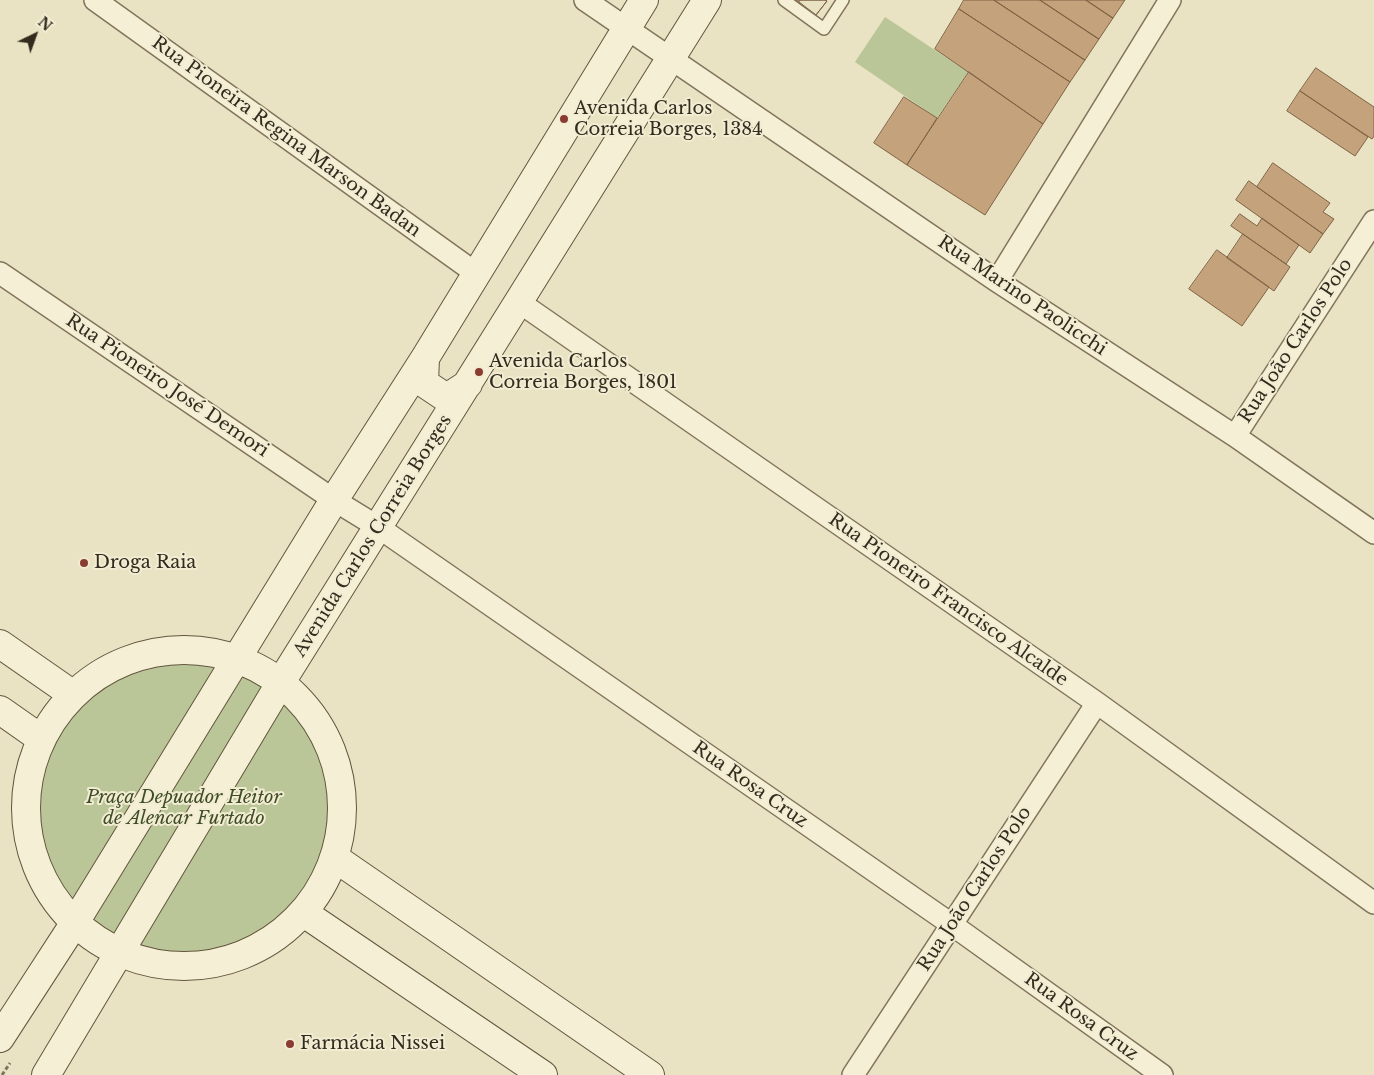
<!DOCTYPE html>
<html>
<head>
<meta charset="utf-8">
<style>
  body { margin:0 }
  #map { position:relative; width:1374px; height:1075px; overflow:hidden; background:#e9e2c3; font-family:"Libre Baskerville",serif }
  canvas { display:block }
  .north { position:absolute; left:10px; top:10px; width:50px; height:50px; -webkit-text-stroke:4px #f1ecd2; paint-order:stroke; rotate:42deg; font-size:14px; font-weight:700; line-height:20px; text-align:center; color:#332b1e }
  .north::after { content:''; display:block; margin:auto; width:18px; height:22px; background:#332b1e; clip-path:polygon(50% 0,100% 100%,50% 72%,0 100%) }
</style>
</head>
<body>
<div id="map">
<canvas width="1374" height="1075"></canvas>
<div class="north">N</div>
</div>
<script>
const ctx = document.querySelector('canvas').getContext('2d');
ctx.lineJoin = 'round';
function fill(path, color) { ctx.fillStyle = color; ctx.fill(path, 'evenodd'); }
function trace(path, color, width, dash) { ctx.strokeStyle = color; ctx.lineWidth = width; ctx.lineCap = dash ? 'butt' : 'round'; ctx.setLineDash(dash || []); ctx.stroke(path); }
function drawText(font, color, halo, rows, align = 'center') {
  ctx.font = font + ' "Libre Baskerville",serif'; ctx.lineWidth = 4; ctx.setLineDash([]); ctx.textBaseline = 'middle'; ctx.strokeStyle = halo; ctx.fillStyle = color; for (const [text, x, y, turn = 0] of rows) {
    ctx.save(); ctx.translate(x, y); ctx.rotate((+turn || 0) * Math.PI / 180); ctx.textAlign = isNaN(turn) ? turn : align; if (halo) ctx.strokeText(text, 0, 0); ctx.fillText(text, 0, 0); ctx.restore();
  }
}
const green = new Path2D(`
  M885,17L968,72L937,118L855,62Z
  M26 808a158 158 0 1 1 316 0a158 158 0 1 1-316 0Z`);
const building = new Path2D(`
  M796,0H825L827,1L816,15Z
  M801,0H825L827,1L816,15L799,2Z
  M964,0H994L1085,60L1070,82L959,9Z
  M994,0H1040L1099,39L1085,60Z
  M1040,0H1086L1113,18L1099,39Z
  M1086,0H1125L1113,18Z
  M959,9L1070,82L1043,124L935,49Z
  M1316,68L1374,107V136L1372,139L1300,91Z
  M969,72L1043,124L985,215L907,165Z
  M1300,91L1368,137L1355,156L1287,111Z
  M904,97L937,118L907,165L874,143Z
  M1273,163L1330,203L1323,212L1334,219L1323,234L1257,187Z
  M1249,181L1323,234L1310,253L1236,200Z
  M1240,214L1257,226L1262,218L1299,245L1286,264L1231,226Z
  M1243,234L1290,267L1274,291L1227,258Z
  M1217,250L1269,287L1242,326L1189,289Z`);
const path = new Path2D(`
  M2,1075L10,1063`);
const lane = new Path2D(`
  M784,0L824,29L843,0`);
const street = new Path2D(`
  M95,0L477,274
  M585,0L997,281L1235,436L1374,533
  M0,273L334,500L378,527L951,924L1162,1075
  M997,281L1170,0
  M519,302L1097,703L1374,903
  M1235,436L1374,221
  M853,1075L1097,703`);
const secondary = new Path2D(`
  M425,358L424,383L445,397H448L468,384
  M0,644L72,694
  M26 808a158 158 0 1 1 316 0a158 158 0 1 1-316 0Z
  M0,710L40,738
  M335,858L650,1075
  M304,913L543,1075
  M0,1038L74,924L334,500L425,358L644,0
  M46,1075L281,682L707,0`);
const markers = [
  [564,119,5,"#8b3c32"],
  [479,372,5,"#8b3c32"],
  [84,563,5,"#8b3c32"],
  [290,1044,5,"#8b3c32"]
];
const poiNames = [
  ["Avenida Carlos",574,109],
  ["Correia Borges, 1384",574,130],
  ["Avenida Carlos",489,362],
  ["Correia Borges, 1801",489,383],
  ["Droga Raia",94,563],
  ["Farmácia Nissei",300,1044]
];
const streetNames = [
  ["Rua Pioneira Regina Marson Badan",286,137,36],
  ["Rua Marino Paolicchi",1022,296,34],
  ["Rua João Carlos Polo",1296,341,-57],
  ["Rua Pioneiro José Demori",167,386,34],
  ["Avenida Carlos Correia Borges",373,536,-58],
  ["Rua Pioneiro Francisco Alcalde",948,600,35],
  ["Rua Rosa Cruz",750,785,35],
  ["Rua João Carlos Polo",975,889,-57],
  ["Rua Rosa Cruz",1081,1017,36]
];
const parkNames = [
  ["Praça Depuador Heitor",184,798],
  ["de Alencar Furtado",184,819]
];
fill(green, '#bbc698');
fill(building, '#c4a37c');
trace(building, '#7e6244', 1);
trace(lane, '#82745c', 14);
trace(street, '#82745c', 24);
trace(secondary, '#63563f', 30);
trace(path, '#82745c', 3, [4, 2.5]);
trace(lane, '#f5efd5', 11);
trace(street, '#f5efd5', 21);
trace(secondary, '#f5efd5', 28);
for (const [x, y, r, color] of markers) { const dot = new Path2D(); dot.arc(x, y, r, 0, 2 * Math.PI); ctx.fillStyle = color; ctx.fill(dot); trace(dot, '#f1ecd2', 2); }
drawText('18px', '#332b1e', '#f1ecd2', poiNames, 'left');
drawText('18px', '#332b1e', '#f1ecd2', streetNames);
drawText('italic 18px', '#3f4d27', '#f1ecd2', parkNames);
</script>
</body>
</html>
